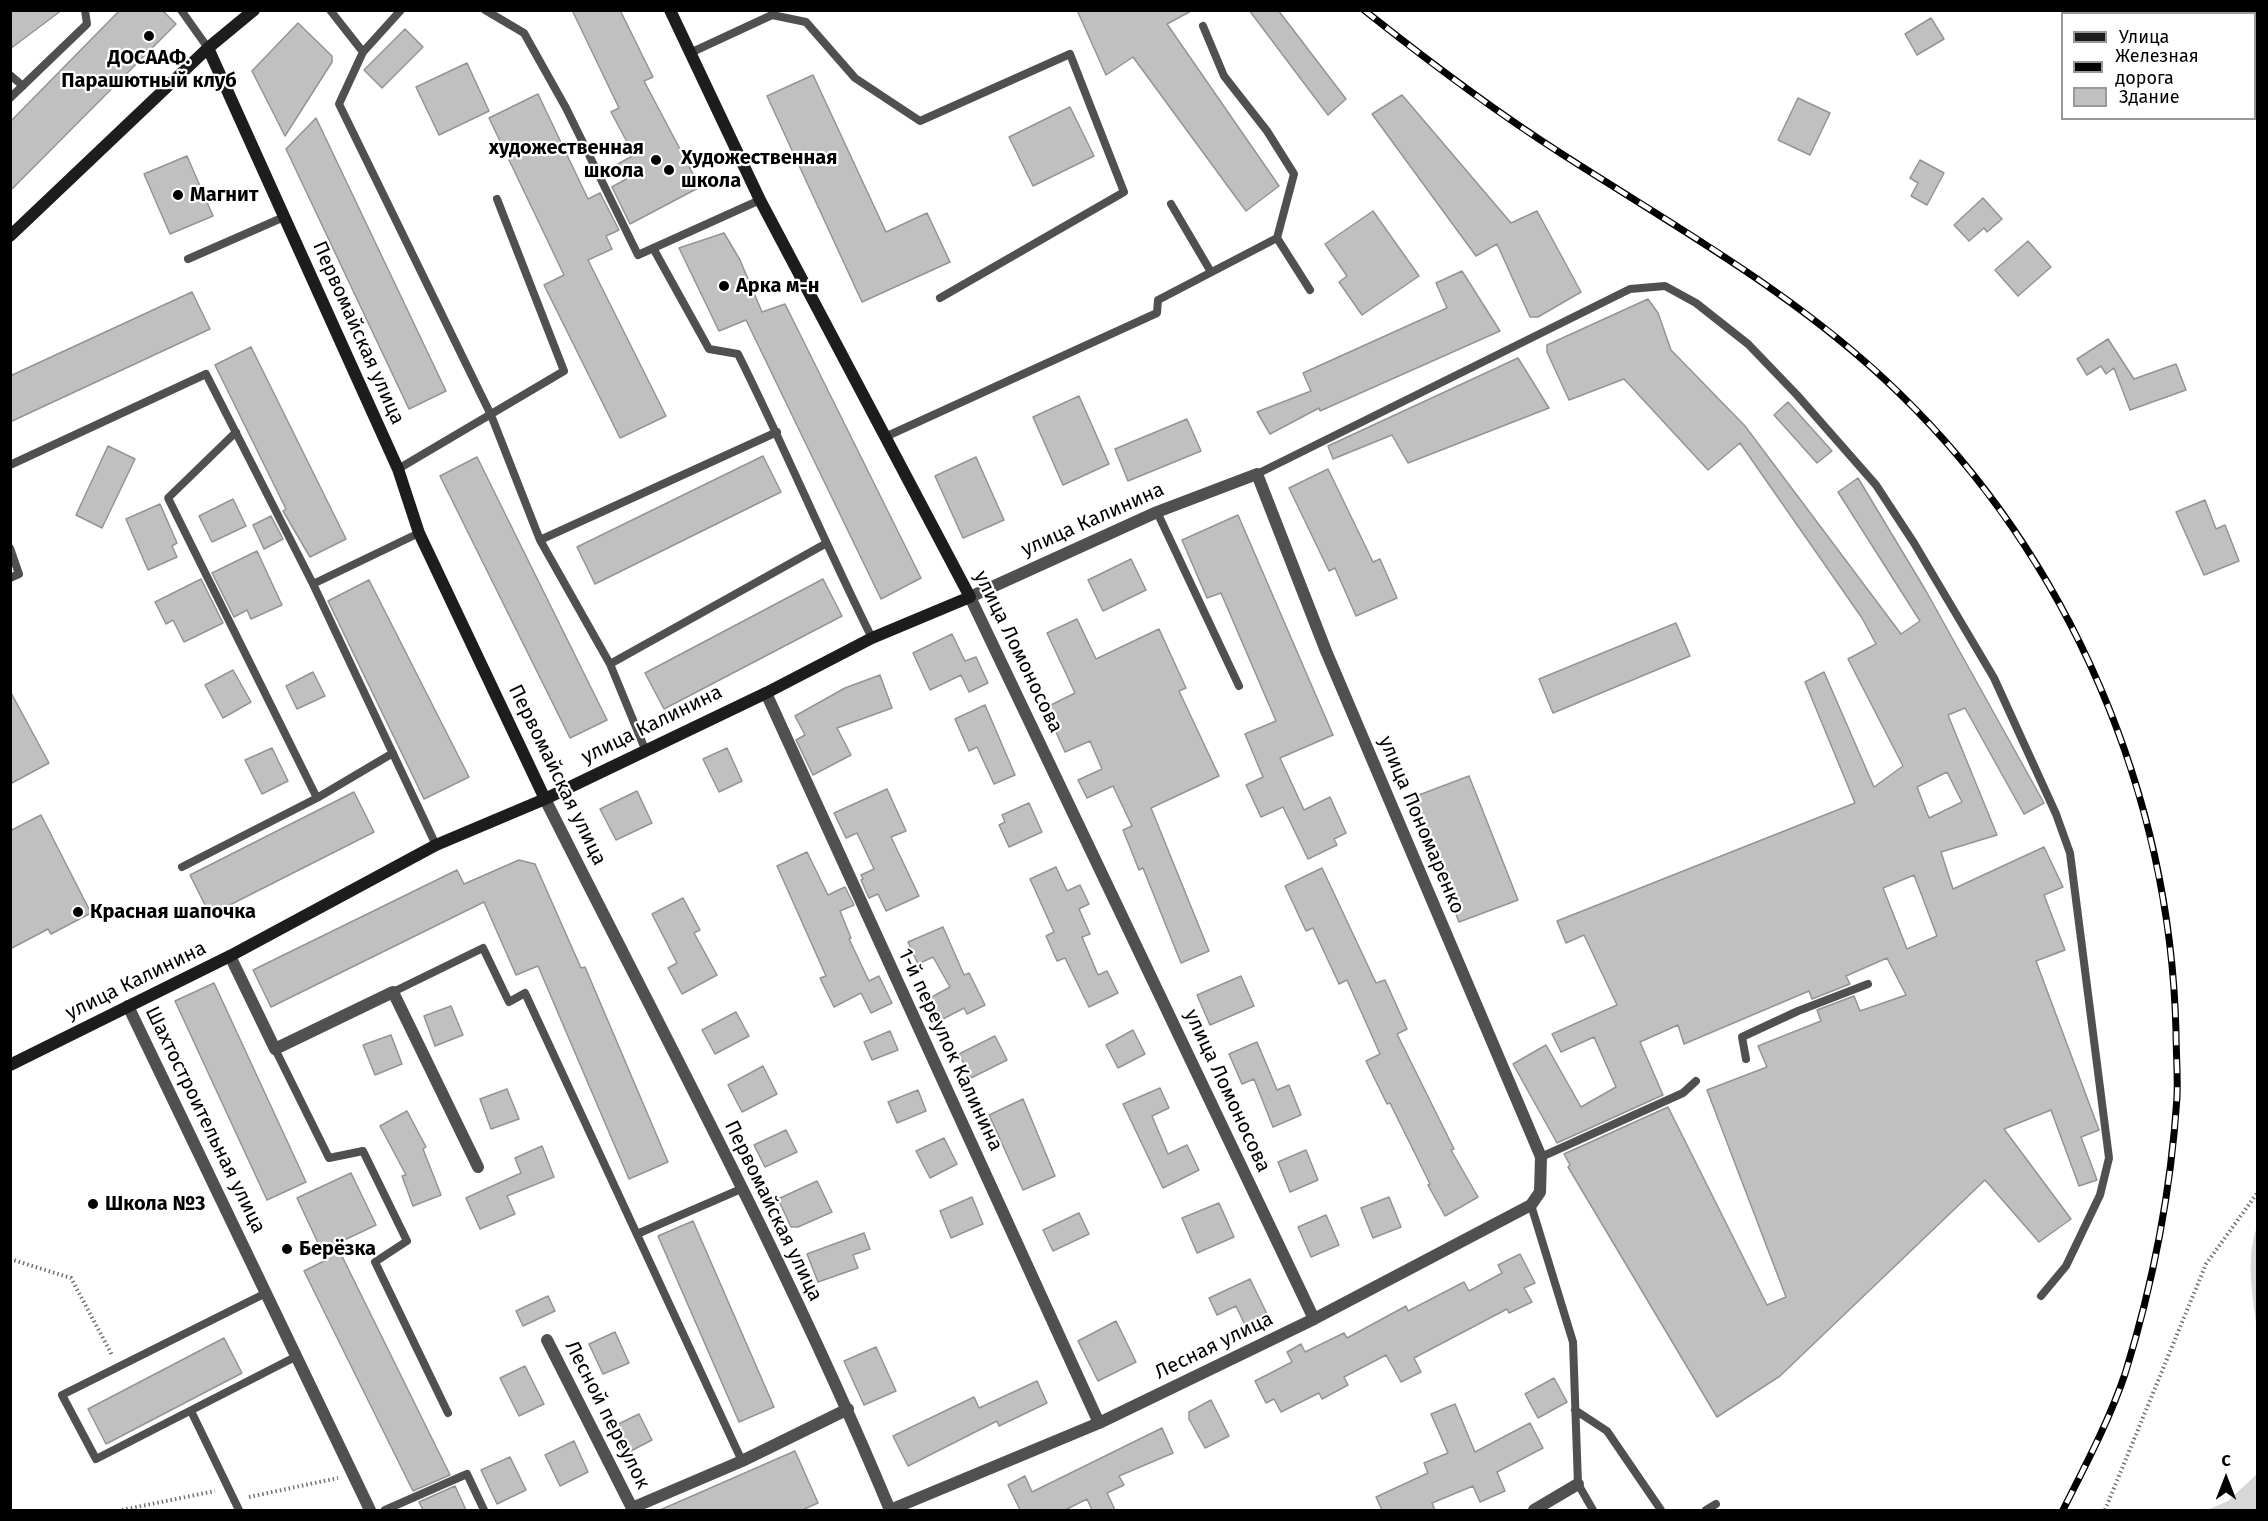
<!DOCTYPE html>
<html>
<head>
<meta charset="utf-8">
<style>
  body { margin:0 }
  #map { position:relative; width:2268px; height:1521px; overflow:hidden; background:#fff; font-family:"Fira Sans",sans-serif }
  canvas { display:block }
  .frame { position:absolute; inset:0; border:12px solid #000; pointer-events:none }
  .legend { position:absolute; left:2061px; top:12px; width:195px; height:108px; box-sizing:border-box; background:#fff; border:2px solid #999; margin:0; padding:8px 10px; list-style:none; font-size:18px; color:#000 }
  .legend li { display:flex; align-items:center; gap:12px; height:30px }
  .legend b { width:30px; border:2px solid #999 }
  .north { position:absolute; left:2196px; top:1449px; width:60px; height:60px; -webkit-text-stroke:4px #fff; paint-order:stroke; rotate:0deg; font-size:16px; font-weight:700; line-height:24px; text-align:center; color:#000 }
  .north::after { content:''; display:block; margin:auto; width:21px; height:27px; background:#000; clip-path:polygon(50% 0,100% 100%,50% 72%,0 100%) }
</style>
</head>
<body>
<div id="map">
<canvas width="2268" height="1521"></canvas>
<div class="frame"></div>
<ul class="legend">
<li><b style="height:8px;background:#1d1d1d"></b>Улица</li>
<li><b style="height:8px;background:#000"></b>Железная дорога</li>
<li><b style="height:16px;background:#c0c0c0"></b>Здание</li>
</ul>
<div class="north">С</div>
</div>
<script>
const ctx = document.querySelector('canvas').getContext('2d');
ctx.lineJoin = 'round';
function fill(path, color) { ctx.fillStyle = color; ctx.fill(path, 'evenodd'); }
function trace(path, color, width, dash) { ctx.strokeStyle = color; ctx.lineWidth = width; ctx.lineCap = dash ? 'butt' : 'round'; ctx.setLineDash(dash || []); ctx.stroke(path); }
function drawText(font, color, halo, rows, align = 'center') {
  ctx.font = font + ' "Fira Sans",sans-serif'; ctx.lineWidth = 4.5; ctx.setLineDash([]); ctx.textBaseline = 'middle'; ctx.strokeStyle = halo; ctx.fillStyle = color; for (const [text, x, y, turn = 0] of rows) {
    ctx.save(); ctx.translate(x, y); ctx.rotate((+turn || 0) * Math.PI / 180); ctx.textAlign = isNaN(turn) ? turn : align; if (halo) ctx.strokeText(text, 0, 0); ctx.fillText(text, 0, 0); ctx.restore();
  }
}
const green = new Path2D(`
  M2257,1227V1330C2253,1297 2245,1259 2257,1227Z
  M2257,1474V1510H2207L2228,1501Z`);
const building = new Path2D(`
  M10,10H62L10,49Z
  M120,10H162L176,24L10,191V122Z
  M572,10H620L653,77L644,81L700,187L630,224L612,187L626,179L618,164L634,155L611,112L619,108Z
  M1077,10H1193L1167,24L1279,186L1246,211L1133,57L1106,75Z
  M1249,10H1278L1346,99L1328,115Z
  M1931,18L1944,39L1917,55L1905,34Z
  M298,23L332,56V62L285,136L252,71Z
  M405,29L423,47L382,88L364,70Z
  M467,63L489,111L439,135L416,87Z
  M813,75L886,232L927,213L950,262L862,302L767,96Z
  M538,94L588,199L600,193L619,230L606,236L612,249L588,260L666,416L620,438L544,285L564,275L489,118Z
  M1402,95L1511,223L1537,211L1581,292L1538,317H1530L1497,244L1476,256L1372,114Z
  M1798,98L1830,113L1810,155L1778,140Z
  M1070,107L1094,156L1033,186L1009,137Z
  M316,118L446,391L409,409L286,149Z
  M187,156L213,216L170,234L144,174Z
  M1920,160L1944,173L1927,205L1911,196L1918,183L1910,178Z
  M1983,198L2002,219L1987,232L1984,228L1969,241L1954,225Z
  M1373,211L1419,276L1362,315L1339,282L1347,276L1325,244Z
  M724,233L740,260L762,312L785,304L921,578L881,599L746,320L719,331L679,248Z
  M2028,241L2051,267L2018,296L1995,270Z
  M1462,271L1500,331L1320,411L1319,408L1270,434L1257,412L1311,391L1303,373L1447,308L1436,283Z
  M192,292L210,329L10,422V376Z
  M1648,299L1658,313L1671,350L1745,426L1901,634L1920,621L1838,492L1858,478L1926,591L2044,803L2024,814L1965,708L1948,715L1997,835L1941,852L1953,889L2044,847L2063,887L2044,895L2065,950L2036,961L2099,1130L2081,1137L2097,1180L2079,1186L2051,1110L2004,1129L2071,1219L2039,1242L1985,1180L1780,1376L1717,1417L1568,1167L1570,1165L1564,1154L1668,1107L1767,1305L1786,1297L1707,1090L1767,1067L1758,1046L1821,1021L1817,1010L1854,996L1860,1011L1906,995L1887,958L1846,976L1850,984L1812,999L1809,991L1684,1044L1678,1025L1640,1042L1663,1095L1557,1143L1513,1064L1546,1045L1581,1107L1616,1087L1594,1037L1561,1052L1552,1034L1617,1005L1584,935L1566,943L1557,921L1855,803L1805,682L1824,672L1874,787L1903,766L1848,659L1876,644L1862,618L1740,443L1708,470L1624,379L1569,400L1547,352V345ZM1947,772L1962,802L1929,818L1917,787ZM1914,875L1937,936L1907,949L1883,888Z
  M2108,339L2134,379L2176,364L2186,390L2130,410L2114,368L2106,374L2101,366L2087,375L2077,359Z
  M251,347L346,539L310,557L283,511L286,509L215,365Z
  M1518,358L1549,408L1408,463L1392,435L1333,459L1328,446Z
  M1079,396L1109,464L1063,485L1033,417Z
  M1788,402L1832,451L1817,463L1774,415Z
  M1187,419L1201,451L1128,481L1115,449Z
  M108,446L135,459L102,528L76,515Z
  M763,456L781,492L595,584L577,547Z
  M477,457L607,720L570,738L440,476Z
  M976,457L1004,520L963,538L935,476Z
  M1328,469L1373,562L1380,559L1397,598L1356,616L1335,568L1329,571L1289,488Z
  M233,499L246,526L212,542L199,516Z
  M2205,500L2216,529L2225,525L2239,561L2204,575L2176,512Z
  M160,504L177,543L172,546L177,557L148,570L126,519Z
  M1238,515L1333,735L1280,758L1304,810L1330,797L1346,833L1334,839L1337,845L1308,859L1283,807L1261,817L1246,785L1263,777L1245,734L1276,721L1221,593L1207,598L1182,540Z
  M271,516L283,539L264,549L253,525Z
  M257,551L282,605L251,619L247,610L234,617L212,573Z
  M1131,559L1146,590L1103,611L1088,580Z
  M201,579L223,623L184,642L173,620L166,624L155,602Z
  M823,579L842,616L664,709L645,673Z
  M369,580L469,777L424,799L328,601Z
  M1077,619L1096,659L1159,629L1186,688L1179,691L1219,776L1151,808L1209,951L1181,963L1143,868L1139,870L1123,830L1132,826L1113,786L1087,798L1078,780L1102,769L1090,741L1065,752L1045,708L1075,693L1047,633Z
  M1676,623L1690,656L1553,713L1539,679Z
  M952,634L965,661L976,657L988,683L969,692L961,675L930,690L913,653Z
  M233,670L251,702L223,718L205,685Z
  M313,672L325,696L297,709L286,686Z
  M880,675L892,708L837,728L851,755L813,775L796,740L805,735L795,716L845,688Z
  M10,691L49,763L10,784Z
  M985,705L1015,775L994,784L977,747L969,751L955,719Z
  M272,748L288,781L262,794L245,760Z
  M727,748L742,781L719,792L703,759Z
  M1469,776L1518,900L1459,922L1411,798Z
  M887,789L906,831L891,837L919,896L886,911L878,894L869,898L861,880L863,879L861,875L874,869L857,833L846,838L834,813Z
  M637,791L652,823L616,840L600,809Z
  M354,792L374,832L210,915L190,875Z
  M1029,803L1042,832L1009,847L999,825L1005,822L1002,815Z
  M41,815L91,913L51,934L48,929L10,949V831Z
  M807,852L828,895L845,887L854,905L840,911L851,938L849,939L869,981L879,976L892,1003L871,1013L861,993L834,1007L820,978L826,976L777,866Z
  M519,860L535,864L581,968L585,967L668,1162L629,1179L538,966L516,975L484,902L271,1007L253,970L457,870L464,884Z
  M1056,867L1067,891L1080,885L1089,904L1079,909L1090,934L1082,937L1098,975L1107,971L1118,993L1089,1007L1065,958L1057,961L1046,936L1054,932L1030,879Z
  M1322,868L1376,983L1385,980L1407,1029L1397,1034L1454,1149L1451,1150L1478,1197L1445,1216L1428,1185L1430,1184L1390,1103L1387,1104L1366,1061L1380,1054L1347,980L1339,984L1313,928L1306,931L1285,886Z
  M683,898L700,930L694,933L717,975L682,994L668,968L677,963L652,914Z
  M943,927L964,975L969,973L985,1005L967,1014L964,1008L941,1020L930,998L950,987L933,957L918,964L908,942Z
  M1241,976L1254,1006L1210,1025L1197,995Z
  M214,983L306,1182L267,1200L175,1001Z
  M451,1006L463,1035L435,1046L424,1016Z
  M736,1012L749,1036L715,1054L702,1030Z
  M1133,1030L1145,1054L1118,1068L1106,1045Z
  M890,1031L898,1050L872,1060L864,1042Z
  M391,1035L402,1064L375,1075L363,1045Z
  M995,1036L1007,1060L971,1078L959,1054Z
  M1257,1042L1277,1090L1289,1085L1301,1115L1273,1127L1254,1079L1242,1084L1229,1054Z
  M763,1066L777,1094L742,1112L728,1085Z
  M1160,1088L1169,1108L1152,1116L1168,1154L1187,1145L1199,1170L1163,1188L1123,1104Z
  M507,1089L519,1119L491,1129L480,1099Z
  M918,1090L926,1111L897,1123L888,1102Z
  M1023,1099L1055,1176L1023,1190L989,1115Z
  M407,1111L426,1147L423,1149L441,1195L413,1206L402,1176L406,1175L380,1126Z
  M786,1130L797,1152L765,1167L754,1145Z
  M944,1138L957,1164L930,1178L916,1151Z
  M542,1146L554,1177L507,1196L515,1214L480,1229L466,1198L521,1173L515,1158Z
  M1306,1150L1318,1180L1290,1192L1278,1162Z
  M351,1173L376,1225L336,1244L450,1475L413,1491L304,1271L326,1260L297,1198Z
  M817,1181L832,1212L798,1227H791L778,1199Z
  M972,1197L983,1224L951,1238L940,1211Z
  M1389,1197L1401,1227L1373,1238L1361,1208Z
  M1219,1203L1234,1237L1197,1253L1182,1218Z
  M1079,1213L1089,1234L1053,1251L1043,1230Z
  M1326,1215L1339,1245L1311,1257L1298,1227Z
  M693,1221L774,1407L739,1422L658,1236Z
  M864,1233L870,1249L853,1255L858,1268L818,1282L807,1254Z
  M1520,1254L1535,1283L1524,1288L1532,1302L1509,1313L1507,1309L1414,1358L1421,1372L1401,1382L1386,1355L1344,1377L1348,1385L1322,1399L1319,1393L1281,1412L1274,1399L1266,1403L1255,1381L1292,1362L1287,1352L1301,1344L1305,1352L1344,1333L1347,1338L1406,1306L1408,1311L1464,1282L1469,1291L1502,1273L1498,1265Z
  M1250,1279L1268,1316L1246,1327L1236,1306L1217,1315L1209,1298Z
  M548,1296L555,1311L523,1326L516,1311Z
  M1116,1321L1136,1362L1098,1381L1078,1341Z
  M615,1332L629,1363L603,1374L589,1344Z
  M224,1338L242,1373L106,1444L88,1409Z
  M876,1347L896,1391L864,1405L844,1361Z
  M525,1366L544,1404L519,1416L500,1378Z
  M1554,1378L1567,1402L1538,1418L1525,1394Z
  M1037,1381L1047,1403L999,1426L997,1421L908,1466L893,1436L974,1397L979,1408Z
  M1211,1400L1229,1436L1205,1448L1189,1419V1412Z
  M1455,1404L1475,1452L1530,1423L1543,1448L1497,1472L1505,1491L1480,1502L1473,1486L1432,1503L1435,1510H1382L1376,1497L1428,1473L1424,1463L1448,1453L1431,1414Z
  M639,1414L652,1440L623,1455L610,1428Z
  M1162,1428L1173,1453L1119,1476L1124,1485L1107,1493L1115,1510H1092L1087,1499L1065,1510H1020L1008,1485L1025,1476L1032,1492Z
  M574,1441L588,1472L560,1486L545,1455Z
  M795,1451L818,1503L802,1510H660Z
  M510,1457L526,1490L497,1504L481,1470Z
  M455,1486L466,1510H423L419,1502Z`);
const path = new Path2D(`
  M10,1259L71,1278L112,1355
  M249,1497L338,1478
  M122,1510L215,1491
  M2105,1510L2206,1264L2258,1192`);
const lane = new Path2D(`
  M181,10L208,48
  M330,10L363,52L339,104L491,415L540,540L610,664L645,749
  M485,10L524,33L566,108L638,255L760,200
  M1203,26L1224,76L1267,131L1294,174L1277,238
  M363,52L401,10
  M690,53L772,15L806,22L855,78L920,121L1070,54L1124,192L940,298
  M10,75L23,86
  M10,98L87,24L85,10
  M1171,204L1211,272
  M653,248L709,349L738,354C785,448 825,544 872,638
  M188,259L284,217
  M236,432L168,498L317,798
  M885,437L1157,313L1158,300L1277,238L1310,290
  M10,465L206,374L313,584L436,845
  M398,469L564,371L497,199
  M1257,474L1630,289L1665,286L1696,303L1748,344L1797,395L1876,485L1914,543L1994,678L2056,814L2070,853L2109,1158L2100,1195L2066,1266L2041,1296
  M1157,512L1239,686
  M540,540L777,432
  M10,548L19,574L10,578
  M313,584L419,533
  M610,664L825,544
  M182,867L317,798L393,753
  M393,992L483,948L509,1002L525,993L742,1461
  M275,1049L329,1158L363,1151L407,1241L375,1262L448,1413
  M1746,1059L1742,1037L1798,1011L1868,984
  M1541,1157L1683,1093L1696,1081
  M1531,1205L1573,1342L1578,1484L1593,1510
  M637,1234L741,1189
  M266,1293L62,1395L96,1459L297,1356
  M1575,1410L1607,1431L1661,1510
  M191,1411L239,1510
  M385,1510L467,1474L484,1510
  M1706,1510L1716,1504`);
const street = new Path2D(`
  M2222,10L2224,14
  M2254,59L2258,64
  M766,693L1099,1423
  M545,799C663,1034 789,1267 890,1510
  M230,956L275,1049L393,992L478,1167
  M128,1006L370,1510
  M547,1340L632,1508L742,1461L848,1409
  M890,1510L1099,1423L1314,1319L1531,1205L1540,1192L1541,1157L1326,651L1257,474L1157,512L970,597L1314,1319
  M1534,1510L1578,1484`);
const secondary = new Path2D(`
  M208,48L398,469L419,533L545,799
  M10,236L208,48L254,10
  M10,1065L230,956L436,845L545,799L766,693L872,638L970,597L760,200L670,10`);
const rail = new Path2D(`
  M1364,10C1428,61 1493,110 1562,154C1677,228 1800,296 1899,393C2070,559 2170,794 2176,1031C2176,1053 2178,1076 2177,1097C2171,1191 2153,1284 2125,1374C2109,1421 2085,1466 2063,1510`);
const markers = [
  [149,36,6,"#000"],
  [656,160,6,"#000"],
  [669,170,6,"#000"],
  [178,195,6,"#000"],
  [724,286,6,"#000"],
  [78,912,6,"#000"],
  [93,1204,6,"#000"],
  [287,1249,6,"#000"]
];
const poiNames = [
  ["ДОСААФ.",149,58,"center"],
  ["Парашютный клуб",149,81,"center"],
  ["художественная",644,148,"right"],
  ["школа",644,171,"right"],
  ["Художественная",681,158],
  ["школа",681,181],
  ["Магнит",190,195],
  ["Арка м-н",736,286],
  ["Красная шапочка",90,912],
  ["Школа №3",105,1204],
  ["Берёзка",299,1249]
];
const streetNames = [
  ["Первомайская улица",358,333,66],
  ["улица Калинина",1093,520,-24],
  ["улица Ломоносова",1018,652,64],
  ["улица Калинина",652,725,-26],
  ["Первомайская улица",557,775,64],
  ["улица Пономаренко",1421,825,67],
  ["улица Калинина",136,981,-26],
  ["1-й переулок Калинина",950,1050,65],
  ["улица Ломоносова",1227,1091,65],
  ["Шахтостроительная улица",205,1120,64],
  ["Первомайская улица",773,1211,64],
  ["Лесная улица",1214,1346,-26],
  ["Лесной переулок",607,1415,63]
];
fill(green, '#d7d7d7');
fill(building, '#c0c0c0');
trace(building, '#949494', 1.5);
trace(path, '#727272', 4, [1.5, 3]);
trace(lane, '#505050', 8);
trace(street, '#505050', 12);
trace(secondary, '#1d1d1d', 12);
trace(rail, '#000', 7);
trace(rail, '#fff', 4.5, [14]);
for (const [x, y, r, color] of markers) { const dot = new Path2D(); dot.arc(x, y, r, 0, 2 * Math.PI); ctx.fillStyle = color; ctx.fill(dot); trace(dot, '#fff', 2); }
drawText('bold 20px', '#000', '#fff', poiNames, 'left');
drawText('20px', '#000', '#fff', streetNames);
</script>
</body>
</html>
